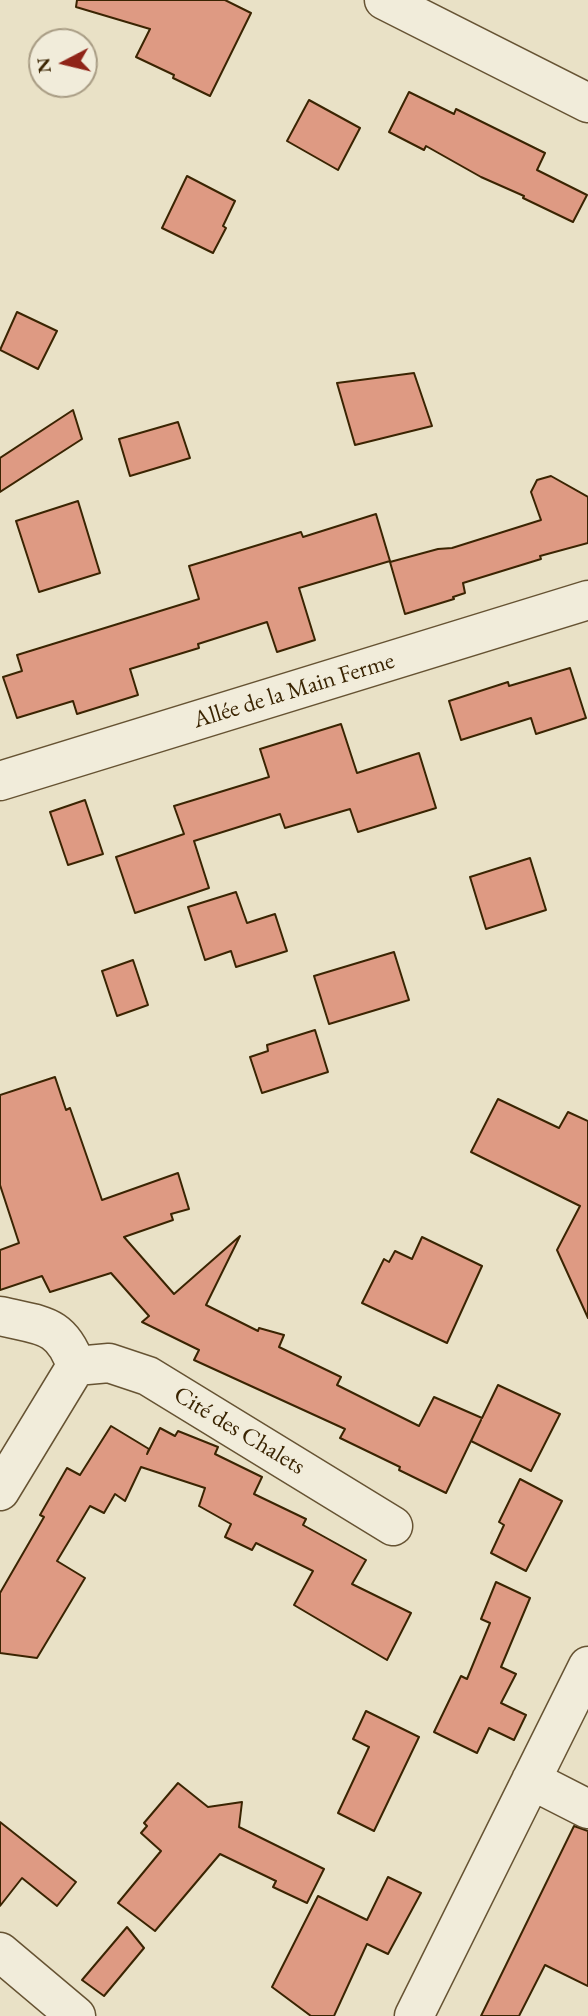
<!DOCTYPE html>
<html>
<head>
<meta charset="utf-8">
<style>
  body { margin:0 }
  #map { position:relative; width:588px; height:2016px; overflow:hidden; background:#e9e1c6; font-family:"EB Garamond",serif }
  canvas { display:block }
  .north { position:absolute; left:28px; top:28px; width:70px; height:70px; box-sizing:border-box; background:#f1ecda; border:2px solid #a89c84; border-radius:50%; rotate:263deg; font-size:19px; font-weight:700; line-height:28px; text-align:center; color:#3a2402 }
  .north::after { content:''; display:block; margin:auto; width:24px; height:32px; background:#8f2418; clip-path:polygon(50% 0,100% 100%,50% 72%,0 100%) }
</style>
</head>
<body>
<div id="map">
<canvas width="588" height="2016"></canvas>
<div class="north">N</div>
</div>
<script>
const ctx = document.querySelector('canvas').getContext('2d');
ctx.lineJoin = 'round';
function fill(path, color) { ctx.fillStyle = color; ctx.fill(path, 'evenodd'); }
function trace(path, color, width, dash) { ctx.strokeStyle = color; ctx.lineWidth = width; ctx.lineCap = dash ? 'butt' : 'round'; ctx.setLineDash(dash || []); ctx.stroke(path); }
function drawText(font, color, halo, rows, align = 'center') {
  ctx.font = font + ' "EB Garamond",serif'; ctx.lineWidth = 5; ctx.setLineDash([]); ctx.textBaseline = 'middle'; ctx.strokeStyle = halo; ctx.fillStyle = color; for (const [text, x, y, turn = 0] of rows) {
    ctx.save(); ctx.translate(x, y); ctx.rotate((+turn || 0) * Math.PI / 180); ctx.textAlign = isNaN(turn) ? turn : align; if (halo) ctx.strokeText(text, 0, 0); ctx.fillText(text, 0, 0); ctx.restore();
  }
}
const building = new Path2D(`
  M77,0H225L251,13L210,96L173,78L174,75L136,57L150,29L76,7Z
  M409,92L454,114L456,109L545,153L537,170L587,195L573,222L523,198L524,196L481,177L426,146L424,150L389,132Z
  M309,100L360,128L338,170L287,141Z
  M187,176L235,201L223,226L226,228L213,253L162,228Z
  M17,312L57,331L38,369L0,350Z
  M414,373L432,426L355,445L337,383Z
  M73,410L82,439L0,492V458Z
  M178,422L190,458L130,476L119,439Z
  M551,476L588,497V543L540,556L541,559L463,583L465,593L453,597L454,599L405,614L390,562L438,549L452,548L541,520L531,492L537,480Z
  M78,501L100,573L39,592L16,521Z
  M376,514L390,561L299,588L315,640L277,652L267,622L198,644L199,648L130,669L138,695L77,714L73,701L17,718L3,677L22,671L17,655L199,599L189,566L301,532L303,537Z
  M570,668L586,718L536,734L531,718L461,740L449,701L508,682L509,686Z
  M341,724L357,773L419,753L436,808L358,832L350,809L285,828L280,814L194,841L209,888L135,913L116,857L184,834L174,806L269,777L260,749Z
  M85,800L103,854L68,865L50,812Z
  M530,858L546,910L486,929L470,877Z
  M236,892L247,923L275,914L287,951L236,967L231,951L205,960L188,907Z
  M394,952L409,1000L329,1024L314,976Z
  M133,960L148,1005L117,1016L102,971Z
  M315,1030L328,1072L262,1093L250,1057L268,1051L267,1045Z
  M55,1077L66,1110L70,1108L102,1200L178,1173L189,1209L171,1214L173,1220L124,1237L174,1294L240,1236L206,1305L258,1331L259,1328L284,1335L279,1347L341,1377L337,1385L419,1426L434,1397L482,1418L498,1385L560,1414L531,1471L471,1441L481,1420L446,1493L399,1470L400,1467L340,1438L345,1429L194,1360L199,1350L142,1322L149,1316L111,1273L50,1292L42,1276L0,1290V1250L19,1243L0,1185V1095Z
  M498,1099L559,1128L568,1112L588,1121V1318L557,1250L580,1206L471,1152Z
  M422,1237L482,1266L447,1343L362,1303L384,1259L389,1262L395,1251L412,1259Z
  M111,1426L149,1449L147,1454L160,1428L175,1436L178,1431L218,1447L215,1454L262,1477L254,1494L306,1519L303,1525L366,1560L352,1584L411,1613L387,1660L294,1605L313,1571L256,1543L252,1550L225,1537L231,1524L199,1506L205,1488L141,1467L125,1501L115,1494L104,1513L90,1506L57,1561L85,1578L37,1658L0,1653V1593L44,1517L40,1515L67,1468L80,1475Z
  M520,1479L562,1501L526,1571L491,1553L504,1525L499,1522Z
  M496,1582L530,1598L501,1667L516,1674L501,1703L526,1715L514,1740L489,1728L477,1753L434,1732L461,1676L467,1679L490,1623L481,1619Z
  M366,1711L419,1737L374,1831L338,1813L369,1747L353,1739Z
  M178,1783L208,1807L242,1802L239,1827L324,1869L307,1903L273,1887L276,1881L220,1854L155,1931L118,1903L161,1851L141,1833L147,1826L144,1823Z
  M0,1822L76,1882L57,1906L22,1878L0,1906Z
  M574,1826L588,1831V1986L545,1965L519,2016H481Z
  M388,1877L421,1893L388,1954L367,1944L334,2016H311L272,1987L318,1896L367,1920Z
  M127,1927L144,1948L104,1996L82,1980Z`);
const minor = new Path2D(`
  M0,781L588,600
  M0,1316C40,1326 61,1322 76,1366L0,1491
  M76,1366L109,1363L148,1376L393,1526
  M531,1780L588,1809
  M414,2016L588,1666`);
const tertiary = new Path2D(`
  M384,0L588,103
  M0,1952L76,2016`);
const streetNames = [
  ["Allée de la Main Ferme",294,691,-17],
  ["Cité des Chalets",239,1431,31]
];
fill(building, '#de9a83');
trace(building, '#3a2402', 2);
trace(minor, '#665333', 41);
trace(tertiary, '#665333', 41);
trace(minor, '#f1ecda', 38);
trace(tertiary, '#f1ecda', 38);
drawText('24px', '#3a2402', '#f1ecda', streetNames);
</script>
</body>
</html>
